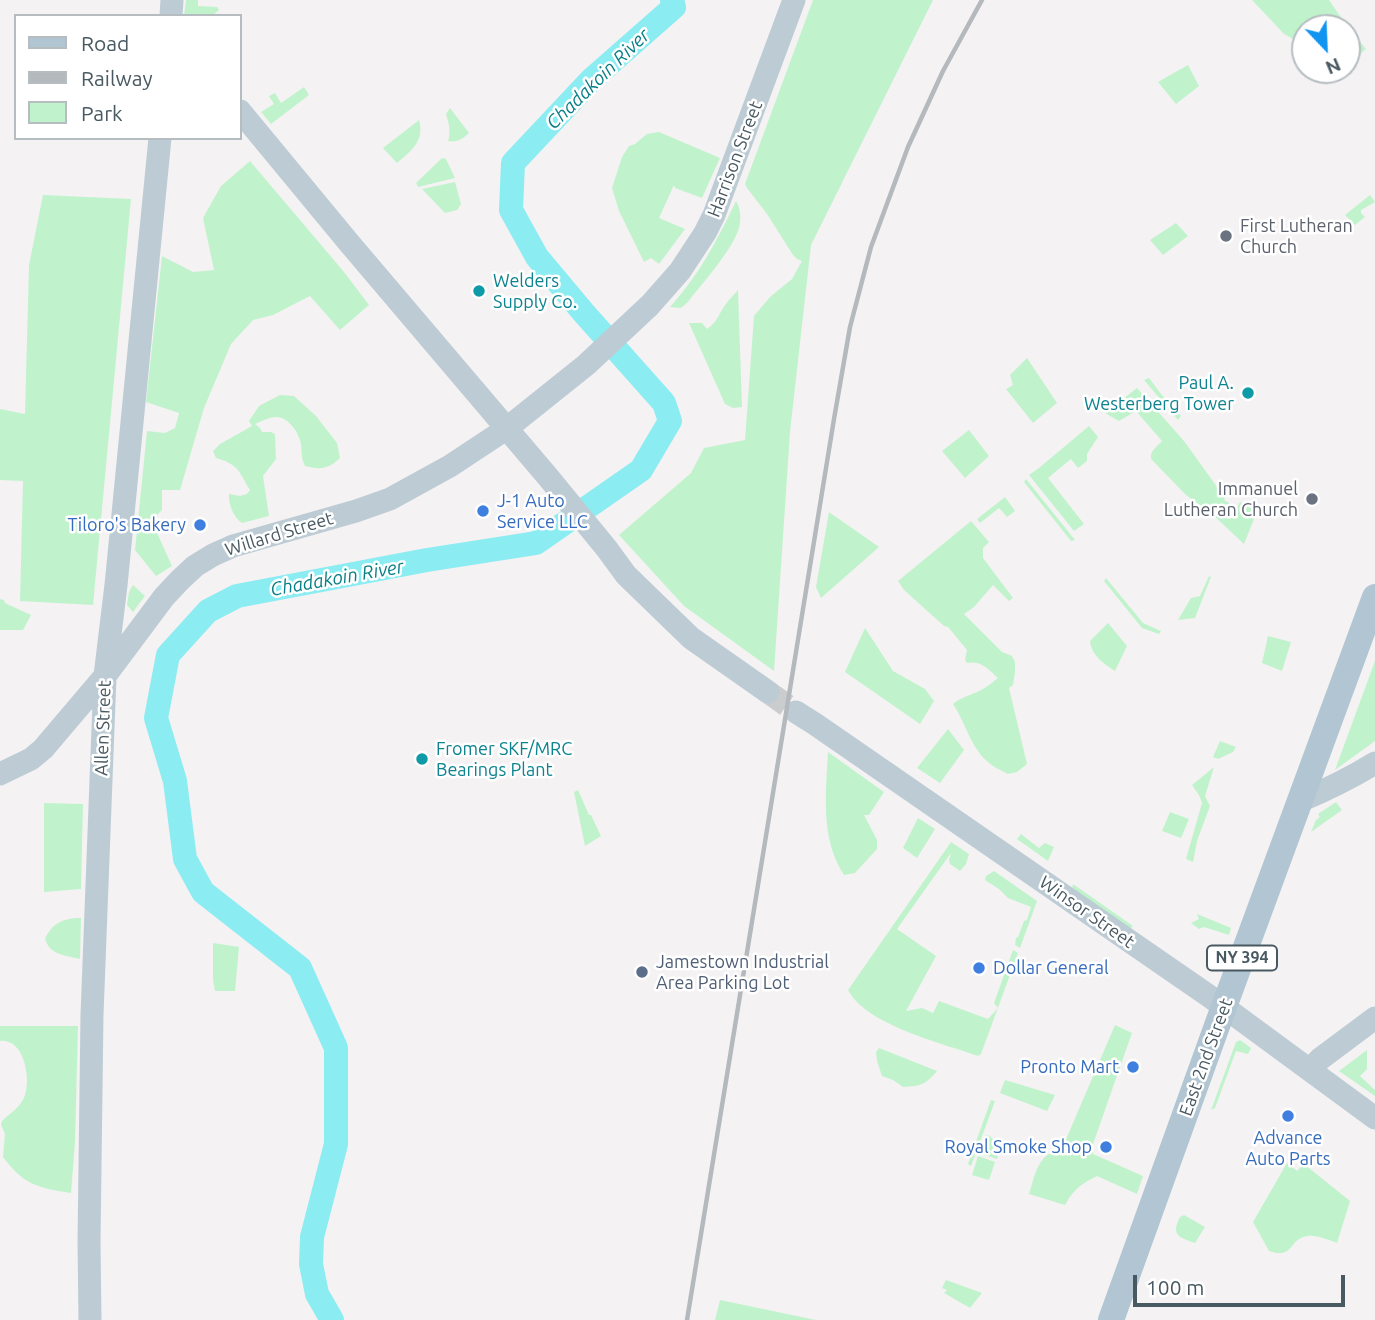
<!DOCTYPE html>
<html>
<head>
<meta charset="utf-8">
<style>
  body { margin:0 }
  #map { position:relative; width:1375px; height:1320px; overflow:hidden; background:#f5f2f3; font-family:Ubuntu,sans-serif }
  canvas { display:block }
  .legend { position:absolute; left:14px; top:14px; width:228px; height:126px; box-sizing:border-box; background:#fff; border:2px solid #b6bdc0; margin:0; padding:9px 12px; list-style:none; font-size:21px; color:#495961 }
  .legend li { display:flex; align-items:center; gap:14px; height:35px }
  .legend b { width:35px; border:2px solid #b6bdc0 }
  .north { position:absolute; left:1291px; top:14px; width:70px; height:70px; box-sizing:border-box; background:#fff; border:2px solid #b6bdc0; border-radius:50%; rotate:157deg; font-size:19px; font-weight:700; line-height:28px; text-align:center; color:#495961 }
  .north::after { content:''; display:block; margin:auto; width:24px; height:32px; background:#1194f0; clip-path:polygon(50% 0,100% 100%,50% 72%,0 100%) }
  .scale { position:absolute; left:1133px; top:1275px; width:212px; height:32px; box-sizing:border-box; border:4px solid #495961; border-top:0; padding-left:9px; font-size:21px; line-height:24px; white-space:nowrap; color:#495961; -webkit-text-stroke:5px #fff; paint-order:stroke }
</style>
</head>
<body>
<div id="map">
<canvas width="1375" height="1320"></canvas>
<ul class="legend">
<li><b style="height:9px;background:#b1c6d2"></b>Road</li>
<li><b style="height:9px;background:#b4b9bd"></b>Railway</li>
<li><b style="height:19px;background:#c0f3cc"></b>Park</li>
</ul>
<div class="north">N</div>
<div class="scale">100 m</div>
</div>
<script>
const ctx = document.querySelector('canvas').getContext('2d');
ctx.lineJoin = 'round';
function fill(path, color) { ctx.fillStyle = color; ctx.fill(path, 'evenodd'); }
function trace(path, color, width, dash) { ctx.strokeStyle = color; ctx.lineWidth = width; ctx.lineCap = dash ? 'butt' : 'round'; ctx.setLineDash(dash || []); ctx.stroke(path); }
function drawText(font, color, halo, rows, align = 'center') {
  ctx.font = font + ' Ubuntu,sans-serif'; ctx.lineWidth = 5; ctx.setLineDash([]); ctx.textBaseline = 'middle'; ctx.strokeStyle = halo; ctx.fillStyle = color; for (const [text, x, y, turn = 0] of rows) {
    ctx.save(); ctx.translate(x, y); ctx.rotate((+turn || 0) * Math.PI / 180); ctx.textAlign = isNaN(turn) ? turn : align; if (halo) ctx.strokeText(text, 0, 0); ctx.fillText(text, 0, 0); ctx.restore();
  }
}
const green = new Path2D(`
  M186,0H198V6L217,7L219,10L212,16H184Z
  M813,0H933L811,245L790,432L774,671L684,606L619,535L691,473L704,448L745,440L754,316L770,297L792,279L802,261L797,259L793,255L767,214L747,188L745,184Z
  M1252,0H1329L1342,19L1339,28H1305V49L1295,40L1284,34Z
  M1348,27L1366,49L1347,65V28Z
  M1188,65L1199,86L1176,104L1158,82Z
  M304,87L309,95L271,124L261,112L274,104L269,96L275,93L281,103Z
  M450,108L469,133C464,138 457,143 448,141C451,132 449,123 446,114Z
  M419,120C425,141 411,151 397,163L383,148Z
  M659,132L720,158L702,198L675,188L674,185L659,218L685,229L659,264L651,258L644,262L619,211L612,188L622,157L629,146L635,144L647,134Z
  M442,158L446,159L455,178L418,187L416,183Z
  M250,161L344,272L369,305L340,330L310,296L273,315L253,320L231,344L204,408L180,490H162V510L155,517H153V524L172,566L156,576L135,550L147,431L165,433L175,428L179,413L146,402L162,256L193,272L214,270L203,218L221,186Z
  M455,182L461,204L457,210L445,213L422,189Z
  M43,195L131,199L93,605L20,601L23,481L0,480V409L25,414L29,265Z
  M1370,195L1375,202L1361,210V213L1365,217L1355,225L1345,215Z
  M736,201C740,208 741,215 740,223C737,246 702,283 688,302L681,308L670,307C699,275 718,239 736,201Z
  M1176,223L1188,236L1163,255L1150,240Z
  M738,290L742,407L733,408L725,404L689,323H702L707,329C717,323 719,313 726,304C729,299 734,295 738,290Z
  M1027,358L1057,403L1033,423L1006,389L1013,385L1010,375Z
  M1149,378L1161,394L1181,416L1178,420L1144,380Z
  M1137,388L1184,441L1225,498L1224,500L1237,508L1240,502L1258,509L1244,544L1211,513L1186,495L1151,459C1149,451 1158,446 1162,441L1136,411L1119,421L1105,413Z
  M280,395L294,396L316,416L337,443L340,458C328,469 321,470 305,466C301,458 302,453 301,444C299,433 289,417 276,417C269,417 262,421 255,424L260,428L262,432H271L275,434L276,459L263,476L269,516L242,523C234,518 228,504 229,494L240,496L247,494L250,490C238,470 239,465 216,458L213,451L220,444L252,426L249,421L259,406Z
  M1089,426L1098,437L1087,454V461L1078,468L1071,459L1048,478L1084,524L1074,531L1029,475L1039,468Z
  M969,430L989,456L965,478L942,451Z
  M1026,479L1075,540L1071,541L1024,482Z
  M1005,497L1015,511L1007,517L999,508L980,523L977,519Z
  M829,512L879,547L821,598L816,587Z
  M971,521L989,542L983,548V558L1013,598L1009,601L993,585L974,607L964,614L1002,652L1012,656L1015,662V672L1013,685L1009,688L1027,764L1017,772L1008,774C1001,770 993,767 988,762C971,748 965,722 953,704C961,697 969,696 979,691C986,688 993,682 998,678C988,669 981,660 967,663L965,660L967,650L948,627L944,626L904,590L898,581Z
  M1209,576L1211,577L1195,618L1178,620L1191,598L1200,596Z
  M1106,578L1143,623L1161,631L1159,634L1142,628L1104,581Z
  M133,585L145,596L133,612L127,605L129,592Z
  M0,599L4,600L5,603L31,615L23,630H0Z
  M1108,623L1127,646L1115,671C1104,664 1091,655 1090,641Z
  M865,628L893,671L925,689L934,701L920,724L845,672Z
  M1268,636L1291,642L1282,671L1262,663Z
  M1375,661V741L1335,770Z
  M948,729L964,750L940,783L917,768Z
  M1220,741L1236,747L1233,752L1218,759L1213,757Z
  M828,752L884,792L869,815H864L877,840V849L855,873L844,875C820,838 826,793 828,752Z
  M1214,767L1205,796L1210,806L1197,841L1193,862L1186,859L1202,803L1199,795L1192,785Z
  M578,790L589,815H591L601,836L585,846L574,792Z
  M1336,802L1342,810L1311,832L1316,820L1320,817L1318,814Z
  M44,803L83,804L81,889L44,892Z
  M1170,812L1189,819L1181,838L1162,831Z
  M918,818L935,829L917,858L903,848Z
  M1021,834L1039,848L1045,843L1054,847L1048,861L1017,839Z
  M951,842L969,854L966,864L960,871L950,864L949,860L951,853L897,929L936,956L906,1011L922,1008L933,1013L939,1001L988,1019L998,1008L994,1003L1013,950L1018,953L981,1054L978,1056C942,1043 866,1025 848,990Z
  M994,871L1037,901L1020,948L1015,945L1016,938L1018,937L1024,921L1027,920L1031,907L1008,898L999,889L985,880L986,876Z
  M1073,884L1133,926L1130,929L1072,889Z
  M1197,914L1231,928L1229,935L1204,927L1199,929L1191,923L1199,919Z
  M75,918H81L80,959C64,955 49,955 45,938C53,924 60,920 75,918Z
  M213,943L239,947L235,991H215L213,980Z
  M1115,1025L1132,1033L1092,1147L1093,1154L1143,1176L1137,1194L1097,1176C1081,1184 1074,1189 1065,1205L1029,1194C1034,1179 1036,1162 1050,1153C1056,1150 1059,1150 1064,1144Z
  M0,1026H78L75,1142L71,1193C38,1188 24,1185 3,1157L5,1134L1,1125L2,1121C10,1113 22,1106 25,1095C31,1078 24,1038 0,1041Z
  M1240,1040L1251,1048L1248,1054L1236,1051L1215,1108L1211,1110L1236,1042Z
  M879,1048L937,1071C925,1085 921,1086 903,1087L893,1080L882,1076L877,1061L876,1052Z
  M1367,1050V1069L1360,1076L1375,1090V1096L1339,1071Z
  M1005,1080L1055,1095L1047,1111L1000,1093Z
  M991,1100L995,1101L971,1166L968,1164Z
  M986,1135L990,1136L1001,1147L997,1159L979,1153Z
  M978,1156L995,1162L989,1180L972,1175Z
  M1287,1163L1297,1171L1304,1164L1350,1201L1337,1243C1328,1240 1317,1235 1308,1236C1288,1238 1295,1260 1269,1251L1253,1222Z
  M1184,1215L1205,1227L1195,1243C1178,1237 1171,1235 1180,1217Z
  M946,1280L982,1293L970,1308L944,1293L947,1290L942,1288Z
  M720,1300L816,1320H715Z`);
const river = new Path2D(`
  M332,1320L317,1294L311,1264L312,1237L336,1144V1048L300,968L203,892L185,859L175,781L156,718L168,655L208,611L237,596L427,560L536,543L641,470L670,421L664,403L583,312L537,257L511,210L513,163L591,80L674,7L672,0`);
const secondaryTunnel = new Path2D(`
  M768,692L796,712`);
const secondary = new Path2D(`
  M171,16L172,0
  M240,111L350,244L548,477L607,549L626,575L691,638L768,692
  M796,712L815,724L1209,996L1375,1118
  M0,774L31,759L43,749L105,676L164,597L180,580L195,566L213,555L233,546L356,511L390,499L450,466L506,429L586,365L650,305L680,271L705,233L714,215L794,0
  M1300,801C1326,790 1351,778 1375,763
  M1310,1070L1320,1059L1375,1018
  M90,1320L89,1241L92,1015L105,676L116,585L160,138`);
const primary = new Path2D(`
  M1111,1320L1218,1023L1375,597`);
const rail = new Path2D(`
  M687,1320L834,419L850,327L871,247L908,147L943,71L982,0`);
const markers = [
  [1226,236,7,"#6b7280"],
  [479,291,7,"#0f9aa8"],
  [1248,393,7,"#0f9aa8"],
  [1312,499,7,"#6b7280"],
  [483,511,7,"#3f7fe0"],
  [200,525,7,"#3f7fe0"],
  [422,759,7,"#0f9aa8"],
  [979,968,7,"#3f7fe0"],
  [642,972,7,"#5c6f8a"],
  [1133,1067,7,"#3f7fe0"],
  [1288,1116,7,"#3f7fe0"],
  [1106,1147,7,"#3f7fe0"]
];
const shields = [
  [1242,958,70]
];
const shieldNames = [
  ["NY 394",1242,958]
];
const streetNames = [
  ["Harrison Street",735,159,-69],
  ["Willard Street",279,534,-17],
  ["Allen Street",103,728,-88],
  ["Winsor Street",1087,912,35],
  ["East 2nd Street",1206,1057,-70]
];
const worshipNames = [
  ["First Lutheran",1240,226],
  ["Church",1240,247],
  ["Immanuel",1298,489,"right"],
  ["Lutheran Church",1298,510,"right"]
];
const cultureNames = [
  ["Welders",493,281],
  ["Supply Co.",493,302],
  ["Paul A.",1234,383,"right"],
  ["Westerberg Tower",1234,404,"right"],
  ["Fromer SKF/MRC",436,749],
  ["Bearings Plant",436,770]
];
const shopNames = [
  ["J-1 Auto",497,501,"left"],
  ["Service LLC",497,522,"left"],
  ["Tiloro's Bakery",186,525],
  ["Dollar General",993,968,"left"],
  ["Pronto Mart",1119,1067],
  ["Advance",1288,1138,"center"],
  ["Auto Parts",1288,1159,"center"],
  ["Royal Smoke Shop",1092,1147]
];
const serviceNames = [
  ["Jamestown Industrial",656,962],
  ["Area Parking Lot",656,983]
];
const waterNames = [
  ["Chadakoin River",598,79,-44],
  ["Chadakoin River",337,578,-10]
];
fill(green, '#c0f3cc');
trace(river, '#8becf2', 24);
trace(secondaryTunnel, '#caccce', 23, [23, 11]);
trace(secondary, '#bdccd4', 23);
trace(primary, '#b1c6d2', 26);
trace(rail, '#b4b9bd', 4.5);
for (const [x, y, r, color] of markers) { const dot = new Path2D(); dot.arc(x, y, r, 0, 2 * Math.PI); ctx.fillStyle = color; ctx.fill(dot); trace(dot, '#fff', 2.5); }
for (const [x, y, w] of shields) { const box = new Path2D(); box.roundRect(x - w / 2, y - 12.5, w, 25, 5); ctx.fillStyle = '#fff'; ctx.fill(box); trace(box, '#495961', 2); }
drawText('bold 16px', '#495961', null, shieldNames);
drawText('18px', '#495961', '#fff', streetNames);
drawText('18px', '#5b616d', '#fff', worshipNames, 'left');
drawText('18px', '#0d838f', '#fff', cultureNames, 'left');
drawText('18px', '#366cbe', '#fff', shopNames, 'right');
drawText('18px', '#4e5e75', '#fff', serviceNames, 'left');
drawText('italic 19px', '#087f86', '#fff', waterNames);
</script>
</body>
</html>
